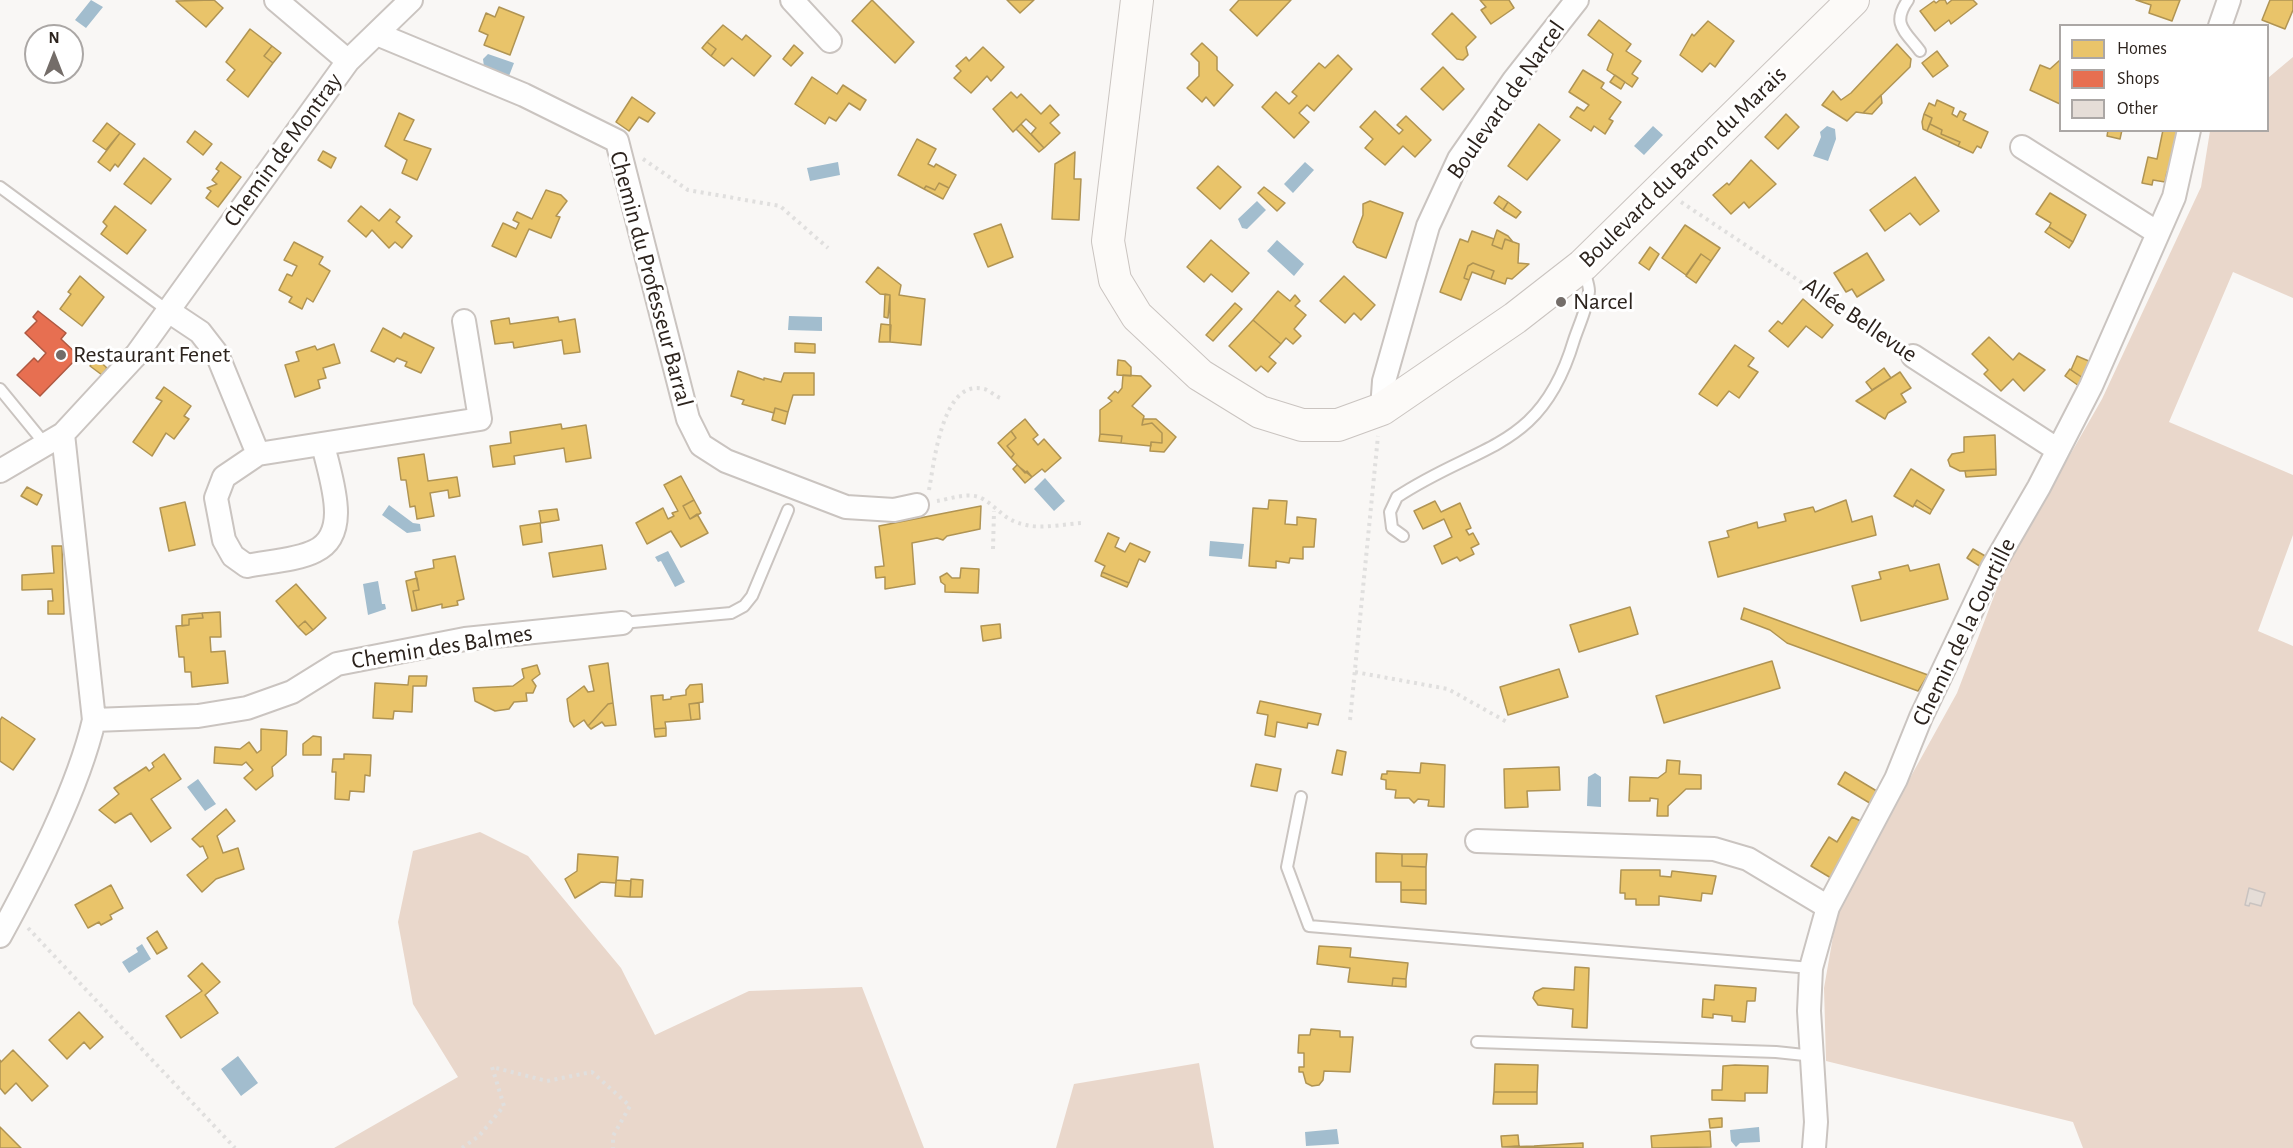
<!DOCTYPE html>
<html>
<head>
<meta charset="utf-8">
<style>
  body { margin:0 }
  #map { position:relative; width:2293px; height:1148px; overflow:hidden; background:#f9f7f5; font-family:"Alegreya Sans",sans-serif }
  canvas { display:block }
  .legend { position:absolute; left:2059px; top:24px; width:210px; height:108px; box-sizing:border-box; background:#fff; border:2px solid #aba7a5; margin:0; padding:8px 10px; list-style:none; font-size:18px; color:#2c231d }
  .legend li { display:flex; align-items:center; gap:12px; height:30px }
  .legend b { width:30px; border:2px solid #aba7a5 }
  .north { position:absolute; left:24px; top:24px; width:60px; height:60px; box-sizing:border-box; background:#fff; border:2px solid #aba7a5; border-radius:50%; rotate:0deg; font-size:16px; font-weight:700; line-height:24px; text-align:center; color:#2c231d }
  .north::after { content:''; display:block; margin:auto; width:21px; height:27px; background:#746d69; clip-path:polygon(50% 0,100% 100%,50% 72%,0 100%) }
</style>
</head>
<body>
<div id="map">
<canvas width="2293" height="1148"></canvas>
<ul class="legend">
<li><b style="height:16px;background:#e9c46a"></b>Homes</li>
<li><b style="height:16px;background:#e76f51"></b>Shops</li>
<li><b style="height:16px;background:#e5ddd7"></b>Other</li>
</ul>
<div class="north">N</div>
</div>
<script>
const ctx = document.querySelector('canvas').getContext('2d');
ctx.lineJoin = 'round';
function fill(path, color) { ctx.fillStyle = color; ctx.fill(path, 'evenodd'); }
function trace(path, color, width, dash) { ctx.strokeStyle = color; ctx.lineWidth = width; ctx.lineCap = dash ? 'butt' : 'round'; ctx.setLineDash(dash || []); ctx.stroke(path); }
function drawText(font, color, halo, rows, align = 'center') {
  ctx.font = font + ' "Alegreya Sans",sans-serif'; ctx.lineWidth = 6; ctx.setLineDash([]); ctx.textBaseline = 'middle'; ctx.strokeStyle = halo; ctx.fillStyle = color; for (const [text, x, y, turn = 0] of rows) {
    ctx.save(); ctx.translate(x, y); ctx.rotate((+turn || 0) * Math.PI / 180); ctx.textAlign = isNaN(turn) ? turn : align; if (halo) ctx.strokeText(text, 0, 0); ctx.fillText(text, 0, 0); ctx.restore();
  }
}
const green = new Path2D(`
  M2293,57V298L2233,272L2169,422L2293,475V535L2258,631L2293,646V1148H2083L2073,1122L1826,1061L1824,988L1838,908L1957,693L2004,570L2102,399L2201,187L2210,131L2268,130V78Z
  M480,832L528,856L621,968L655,1035L749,991L862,987L924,1148H334L458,1077L413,1004L398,922L413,851Z
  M1199,1063L1214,1148H1056L1074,1084Z`);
const water = new Path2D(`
  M91,0L103,7L86,28L75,20Z
  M488,54L514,63L509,76L484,67L483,59Z
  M1653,126L1663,135L1644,155L1634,146Z
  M1827,126L1835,129L1836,139L1828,161L1813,156L1821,137L1820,132Z
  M838,162L840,175L810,181L807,168Z
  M1305,162L1314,170L1293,193L1284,184Z
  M1257,201L1266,210L1247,229L1242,228L1238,219Z
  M1277,240L1304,264L1294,276L1267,251Z
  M789,316L822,317V331L788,330Z
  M1045,478L1065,501L1054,511L1034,489Z
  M389,505L413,523L420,524L421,531L407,533L382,515Z
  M1210,541L1244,544L1242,559L1209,556Z
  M668,551L685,582L675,587L661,561L658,562L655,557Z
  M378,581L382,604H385L386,609L368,615L363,584Z
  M1595,773L1601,777V807L1587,806L1588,777Z
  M198,779L216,804L205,811L187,787Z
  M142,944L151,959L129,973L122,962L138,952L136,948Z
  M238,1056L258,1083L241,1096L221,1069Z
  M1759,1127L1760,1142L1740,1143L1736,1147L1731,1141L1730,1130Z
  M1337,1129L1339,1144L1306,1146L1305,1132Z`);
const homes = new Path2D(`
  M214,0L223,8L206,27L176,1Z
  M872,0L914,42L895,63L852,21Z
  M1007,0H1034L1020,13Z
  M1239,0H1291L1257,36L1230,10Z
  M1480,0H1509L1514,8L1491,24L1481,10L1486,7Z
  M1940,0H1945L1947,4L1952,0H1973L1977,4L1951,24L1949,20L1935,31L1920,11L1934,1L1936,3Z
  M2136,0H2180L2172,21L2149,13L2151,5Z
  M2270,0H2293V10L2285,29L2262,20Z
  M499,7L524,17L510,55L484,45L488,35L479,31L486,13L495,17Z
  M1452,13L1476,37L1466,47L1468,55L1463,60L1457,59L1432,34Z
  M1599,20L1631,44L1626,51L1641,61L1632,74L1638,78L1632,87L1607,70L1613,54L1588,35Z
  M1708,21L1734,41L1715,67L1710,63L1702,72L1680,55L1692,34L1694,36Z
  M723,25L742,40L746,35L771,56L754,76L732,58L724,66L711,56L716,49L707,42Z
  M250,29L272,46L264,56L273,63L248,97L227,80L235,70L226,62Z
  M707,42L716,49L711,56L702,48Z
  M1202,43L1217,57V70L1233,85L1214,106L1206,97L1202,102L1187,88L1199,76V62L1191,54Z
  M1897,44L1911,59L1910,67L1863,113L1856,112L1847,121L1822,105L1833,91L1841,100L1851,93Z
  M794,45L803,53L791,66L783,59Z
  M272,46L281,53L273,63L264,56Z
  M983,47L1004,67L991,81L987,76L971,93L954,78L961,71L956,66L966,57L969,61Z
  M1937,51L1948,66L1933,77L1922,63Z
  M1338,55L1352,69L1314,111L1307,105L1299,113L1309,122L1294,138L1262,107L1276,92L1289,104L1297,96L1292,92L1319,63L1325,68Z
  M2060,60V104L2030,90L2040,65L2050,69Z
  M1443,67L1464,89L1443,110L1421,89Z
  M1583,70L1604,83L1601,88L1621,102L1609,119L1613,121L1605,134L1594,126L1591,131L1570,117L1577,107L1584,111L1589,105L1569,92Z
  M1615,75L1625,82L1621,89L1610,82Z
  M812,77L837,94L843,85L866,100L860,110L849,103L836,121L829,117L825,124L795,104Z
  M1011,92L1017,98L1021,94L1041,114L1050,105L1059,115L1050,123L1060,133L1044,148L1031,134L1036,128L1026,119L1013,132L993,109Z
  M1881,95L1882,103L1872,114L1863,113Z
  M632,97L655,113L648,122L639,117L629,131L616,122Z
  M1937,100L1954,108L1952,114L1957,117L1960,111L1966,114L1963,120L1988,132L1981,148L1977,146L1973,153L1958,146L1960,142L1941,134L1942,130L1930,124L1932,118L1924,114L1929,103L1935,106Z
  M1375,111L1399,134L1403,130L1397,125L1406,116L1431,140L1415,157L1403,146L1385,165L1365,148L1373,139L1360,127Z
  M399,113L414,120L404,140L431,149L417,180L402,173L407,160L385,146Z
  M1786,114L1799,127L1778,149L1765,137Z
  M1924,114L1932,118L1927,131L1923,129L1922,122Z
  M107,123L120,133L106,150L93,141Z
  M1021,124L1044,148L1039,152L1016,129Z
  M1539,124L1560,140L1527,180L1508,166Z
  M1930,124L1942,130L1941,134L1960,142L1958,146L1927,131Z
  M2108,130H2122L2120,139L2107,136Z
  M2163,130H2181L2172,173L2167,172L2165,182L2153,180L2152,185L2142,183L2148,157L2157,159Z
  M195,131L212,144L203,155L187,142Z
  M120,133L135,144L118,167L115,164L110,171L98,162Z
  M917,139L936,149L928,164L934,167L936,164L956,175L949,188L939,183L935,190L926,186L924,189L898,175Z
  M323,151L336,158L331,168L318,160Z
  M1075,152L1074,179H1081L1079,220L1052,219L1055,164Z
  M144,158L171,179L151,204L124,184Z
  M1751,160L1776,184L1749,208L1744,202L1731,214L1713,195L1727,183L1729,185Z
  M221,162L241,177L218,207L206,198L211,191L207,188L217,184L212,180L219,171L216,169Z
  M1218,166L1241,187L1220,209L1197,188Z
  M1915,177L1939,211L1920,225L1910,213L1885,231L1870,210Z
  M939,183L949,188L943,199L924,189L926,186L935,190Z
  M1264,187L1285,203L1277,211L1258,193Z
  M546,190L561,195L567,201L556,216L560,217L551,238L529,229L516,257L492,246L503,223L516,229L519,223L513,220L517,212L532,219Z
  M2050,193L2086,215L2073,242L2049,227L2051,223L2036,214Z
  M1499,196L1508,202L1503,210L1494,203Z
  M1370,201L1403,213L1386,258L1357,247L1353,242L1363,215V204Z
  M1508,202L1521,212L1516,218L1503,210Z
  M115,206L146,230L127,254L101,234L107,226L103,222Z
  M361,206L379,221L390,209L400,217L396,222L412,236L402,248L395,242L389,248L372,230L366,237L348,221Z
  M1001,224L1013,257L988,267L974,234Z
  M1685,225L1720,248L1711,261L1701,254L1686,275L1662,258Z
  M2049,227L2073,242L2069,248L2045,232Z
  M1497,230L1508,236L1513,242L1505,239L1502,249L1492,245Z
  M1472,231L1494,239L1492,245L1502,249L1505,239L1519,244L1518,263L1529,264L1512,279L1507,278L1505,284L1491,279L1494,271L1473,263L1468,266L1464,278L1469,280L1461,300L1440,292L1460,239L1468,242Z
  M1211,240L1249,273L1232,292L1211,274L1204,282L1187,267Z
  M294,242L323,257L319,264L330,271L313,302L307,298L302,309L289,302L292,297L279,290L287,274L292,276L297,266L284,260Z
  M1650,247L1659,254L1649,270L1639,263Z
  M1867,253L1884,280L1857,297L1852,289L1846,292L1834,273Z
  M1701,254L1711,261L1696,283L1686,276Z
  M1473,263L1494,271L1491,279L1472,272L1469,280L1464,278L1468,266Z
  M878,267L901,285L899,295L925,299L921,345L890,342V295L880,294L866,282Z
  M80,276L104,297L82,326L60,309L71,294L68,292Z
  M1344,276L1375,305L1361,320L1354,313L1345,323L1320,301Z
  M1278,291L1290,301L1295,295L1300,301L1295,306L1306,315L1294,329L1301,336L1293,344L1286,338L1281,344L1253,320Z
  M885,294L890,295L888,318L884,317Z
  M1803,299L1833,325L1822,338L1806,326L1788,347L1769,331L1778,321L1782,324Z
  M1235,303L1242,309L1213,341L1206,335Z
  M558,317L559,322L575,319L580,352L564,354L562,340L514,348L513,342L495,344L491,321L509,318L510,324Z
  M1253,320L1281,344L1269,357L1276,363L1268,372L1261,366L1256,371L1229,346Z
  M881,324L891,325L890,342H879Z
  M383,328L401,338L404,333L434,348L421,373L405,366L407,362L397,358L394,362L371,351Z
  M1989,337L2013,360L2019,353L2045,370L2024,391L2013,379L2001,391L1984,374L1988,370L1972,354Z
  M795,343L815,344V353L795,352Z
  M334,344L340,363L323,368L326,378L318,380L320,388L295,397L285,365L299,361L296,352L315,346L317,350Z
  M1735,345L1754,358L1748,366L1758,372L1739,398L1729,391L1717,406L1699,394Z
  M2077,356L2091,362L2083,378L2071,370Z
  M96,358L107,368L102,375L90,366Z
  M1118,360L1125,361L1131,367V376L1117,375Z
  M1884,368L1891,378L1872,390L1866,382Z
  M2070,369L2083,378L2079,386L2065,376Z
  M738,371L764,380V378L781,382L784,373H814V395H793L788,412L775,408L774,413L742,404L744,400L731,396Z
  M1900,372L1911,388L1901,394L1906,402L1888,413L1885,419L1856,401Z
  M1123,375L1141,376L1151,386L1132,406L1144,416L1142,425L1152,423L1162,433V443L1151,442V446L1121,443L1122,436L1100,434V410L1112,401L1108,398L1115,391L1118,393L1122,388Z
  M164,387L191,406L184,416L189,419L174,439L166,433L152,456L133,442L162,401L156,398Z
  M775,408L788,412L785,424L772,420Z
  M1025,419L1038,435L1033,439L1038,445L1044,439L1061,458L1045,472L1042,469L1032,477L1027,471L1025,473L1011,458L1014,454L1007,446L1016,438L1011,431Z
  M1143,419H1156L1176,437L1164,452L1150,451L1151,442L1162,443V433L1152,423L1142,425Z
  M561,424L562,429L586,425L591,458L566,462L564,448L514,456L515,464L493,467L490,446L511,443L510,432Z
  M1011,431L1016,438L1007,446L1014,454L1011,458L998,443Z
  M1100,434L1122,436L1121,443L1099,441Z
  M1995,435L1996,469L1960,471L1950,466L1948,460L1952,454L1964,452V437Z
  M424,454L428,481L457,477L460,496L449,498L448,490L430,493L434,516L417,519L415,506L410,507L406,480H401L398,458Z
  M1017,465L1032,477L1025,483L1013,469Z
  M1911,469L1944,490L1932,510L1917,500L1913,507L1894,496Z
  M1996,469V475L1966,477L1965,471Z
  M681,476L694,500L683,506L690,519L697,514L708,533L681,547L671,531L647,544L636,523L663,508L668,519L674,516L672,513L678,511L664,485Z
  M27,487L42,495L37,505L21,496Z
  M694,500L701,513L690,519L683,506Z
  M1269,500L1287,501L1285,524L1297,525V517L1316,519L1314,547H1303V559L1290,558L1289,563L1276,561V568L1249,566L1253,508L1268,509Z
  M1846,500L1852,522L1872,516L1876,535L1718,577L1709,542L1729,537L1727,531L1757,522L1758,528L1786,521L1784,514L1813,507L1815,512Z
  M1917,500L1932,510L1930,514L1914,505Z
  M1435,501L1441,512L1460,503L1471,528L1466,530L1469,535L1473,533L1479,544L1471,548L1474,554L1460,561L1457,557L1442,564L1434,546L1452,537L1444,519L1423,529L1414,511Z
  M185,502L195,545L169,551L160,508Z
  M981,506L980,529L947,536L943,540L937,538L912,543L915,584L885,589V577L876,578L875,567L884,566L879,526Z
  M557,509L559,520L541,523L539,511Z
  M540,523L542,542L523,545L520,526Z
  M1108,533L1119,538L1115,547L1125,552L1130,543L1150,552L1145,562L1139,559L1129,583L1102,572L1105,566L1095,561Z
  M602,545L606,569L553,577L549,553Z
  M52,546H62L64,614H48V601H53L52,589L22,590V575L54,573Z
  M1973,549L1987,557L1981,567L1967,558Z
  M455,556L464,599L457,601L458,605L442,608V604L417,610L413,591L419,590L415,572L434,568L433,560Z
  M1939,564L1948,599L1861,621L1852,586L1881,579L1879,572L1908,565L1910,571Z
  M961,568L979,569L978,593L945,592V585L941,582L940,577L947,573L952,578H960Z
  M1102,572L1129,583L1127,587L1101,576Z
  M417,578L419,590L413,591L417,610L412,611L406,581Z
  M296,584L326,618L313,630L305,621L298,627L276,601Z
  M1630,607L1638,634L1579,652L1570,625Z
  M1744,608L1928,675L1918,691L1787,643L1770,630L1741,619Z
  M220,612L221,637H210L211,652L225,651L228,683L192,687L191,672H185L184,657H179L176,626L189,625V619L203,618L202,613Z
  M202,613L203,618L189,619V625L182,626V615Z
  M305,621L313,630L306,635L298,627Z
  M1000,624L1001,638L983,641L981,626Z
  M1772,661L1780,688L1664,723L1656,696Z
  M608,663L613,703L608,704L588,726L584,720L574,727L570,721L567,699L584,686L588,692L594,691L589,666Z
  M537,665L540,674L532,680L536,686L533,693H526L527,701L514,702L509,709L495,711L475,701L473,688L513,686L524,678L522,669Z
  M1559,669L1568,697L1508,715L1500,687Z
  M409,676H427L426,686H413L412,712L394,711L393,719L373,718L375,683L408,685Z
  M702,684L703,702L689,704L691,720L665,722L666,728L654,729L651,696L663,695V700L671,699V697L686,695V690L690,685Z
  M1260,701L1321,714L1318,725L1308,723L1307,728L1277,722L1275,737L1265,735L1268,715L1257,713Z
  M613,703L616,725L605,726L602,722L591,729L588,726L608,704Z
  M699,703L700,719L691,720L689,704Z
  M2,717L35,739L13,770L0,761V720Z
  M666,728V736L655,737L654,729Z
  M261,729L287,731L286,755L272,767L273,776L256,790L244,778L253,770L246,762L242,765L214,763L215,747L240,749L249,742L257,753L261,750Z
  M313,736L321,737V755H303V744Z
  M1337,750L1346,752L1342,775L1332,773Z
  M164,754L181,779L151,799L171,828L151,842L131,813L115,823L99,810L119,794L114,788L146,767L149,771L154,767L152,763Z
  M344,754L371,755L370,776L365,775L364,792L350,791L349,800L335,799L336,772H332L333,759H344Z
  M1667,760L1680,761L1679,774L1701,775V789H1686L1668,806V816H1657L1658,799L1650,798V801H1629L1630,777L1658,778L1666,772Z
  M1421,763L1445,765L1444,807L1428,806L1429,800L1418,799L1414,803L1409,798H1395L1396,790L1386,789V780L1381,779L1382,774H1387V771L1420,773Z
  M1256,764L1281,769L1277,791L1251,786Z
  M1559,767L1560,790L1527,791L1528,807L1505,808L1504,769Z
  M1845,772L1880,793L1873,805L1838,784Z
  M226,809L235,821L217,836L223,853L238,848L244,869L216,879L202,892L187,875L208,858L203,846L200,847L192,839Z
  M1852,817L1863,822L1831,878L1811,866L1829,837L1837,842Z
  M1376,853L1402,854V866L1426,867V890H1401V882H1376Z
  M578,854L618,857L616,883L601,882L575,898L565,879L577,871Z
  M1402,854H1427L1426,867L1402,866Z
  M1621,870H1660V876L1671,877L1672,871L1716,876L1712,894L1702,893L1701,901L1659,896V905H1636V899H1625V893H1620Z
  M631,879L643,880L642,897H630Z
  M616,880L631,881L630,897L615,896Z
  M111,885L123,908L110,915L112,919L101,925L99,922L88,928L75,905Z
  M1401,890H1426V904L1401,902Z
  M157,931L167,948L157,954L147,938Z
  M1319,946L1351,948L1350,957L1408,963L1406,979L1393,978L1392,986L1348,982L1350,968L1317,964Z
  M202,963L220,982L205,995L218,1013L181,1038L166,1016L202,991L188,976Z
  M1575,967L1589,968L1587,1028L1572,1027L1573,1009L1538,1005L1533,998L1535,992L1543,988L1574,990Z
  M1393,978L1406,979V987L1392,986Z
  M1715,985L1756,988L1755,1001H1747L1745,1022L1732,1021V1016L1713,1014V1018L1702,1017L1703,999L1714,1000Z
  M79,1012L103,1037L90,1049L84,1042L67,1059L49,1040Z
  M1311,1029L1340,1031V1037H1353L1350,1072L1324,1071L1323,1080L1319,1085L1312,1086L1306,1083L1303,1072H1299V1067H1304V1053H1298L1299,1035H1310Z
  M13,1050L48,1086L32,1101L16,1083L5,1094L0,1088V1060L1,1062Z
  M1495,1064L1538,1065L1537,1092H1494Z
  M1735,1065L1768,1066L1767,1093H1745V1101L1712,1100V1090H1722L1723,1066Z
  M1494,1092H1537V1104H1493Z
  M1722,1118V1127L1710,1128L1709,1119Z
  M0,1127L21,1148H0Z
  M1710,1131L1711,1147L1652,1148L1651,1136Z
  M1518,1135L1519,1146L1502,1147L1501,1136Z
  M1583,1143V1148L1504,1147L1534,1146Z`);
const shops = new Path2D(`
  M38,311L66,333L61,339L79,356L40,396L17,375L34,358L38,362L46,353L25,333L37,321L33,317Z`);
const building = new Path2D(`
  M2249,888L2265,893L2261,906L2250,903L2249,906L2245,905Z`);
const path = new Path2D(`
  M643,159L688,190L780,206L828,248
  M1681,202L1897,346
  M929,490C934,464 942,378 984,389C989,390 995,396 1000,398
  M937,501C950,499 970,491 983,499C1000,509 1003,520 1026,525C1043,529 1065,524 1082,523
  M993,549L994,511
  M1355,672L1448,689L1507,722
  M1350,720L1378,436
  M28,928L235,1148
  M462,1148L479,1136L504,1106L492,1067L547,1081L592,1072L630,1106L613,1136V1148`);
const lane = new Path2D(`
  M1908,0C1891,24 1905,31 1920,51
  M0,187L167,310
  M0,389L45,444
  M1403,536L1392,528L1390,512L1397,497C1480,442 1541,451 1574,340C1579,325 1588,306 1589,291C1589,284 1585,276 1584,269
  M622,623L731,613L744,606L752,596L788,510
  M1301,797L1287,867L1309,926L1811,968
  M1477,1042L1776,1052L1814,1056`);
const street = new Path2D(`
  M276,0L348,61
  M792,0L830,41
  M2220,26L2229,0
  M377,34L524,95L617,141L688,419L701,445L726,461L846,507L894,510L917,505
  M2022,147L2158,233
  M167,310L200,332L217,354L258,454
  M1913,356L2058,450
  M1382,409L1384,381L1428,226L1459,159L1514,80L1577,0
  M323,444C329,475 353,533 315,551C298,560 266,562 247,566L233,556L224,540L216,498L224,477L258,454L480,419L464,321
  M0,471L63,434L137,354L348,61L411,0
  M94,720L198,716L247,708L292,692L337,664L465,639L622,623
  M1477,841L1714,849L1748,859L1828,907
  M0,936C34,874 78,789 94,720L63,434
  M1814,1148L1816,1122L1809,1011L1811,968L1828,907L1896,779L1921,717L1992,568L2039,487L2091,386L2174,197L2189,130`);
const secondary = new Path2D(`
  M1137,0L1108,241L1115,280L1137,316L1200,375L1260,412L1302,425H1338L1382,409L1515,318L1583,265L1853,0`);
const markers = [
  [1561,302,6,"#746d69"],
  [61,355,6,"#746d69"]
];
const streetNames = [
  ["Boulevard de Narcel",1506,100,-55],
  ["Chemin de Montray",283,150,-54],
  ["Boulevard du Baron du Marais",1683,167,-44],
  ["Chemin du Professeur Barral",651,279,75],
  ["Allée Bellevue",1860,320,34],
  ["Chemin de la Courtille",1964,632,-64],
  ["Chemin des Balmes",442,647,-9]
];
const poiNames = [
  ["Narcel",1573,302],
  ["Restaurant Fenet",73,355]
];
fill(green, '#e9d7cb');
fill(water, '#a2bdce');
fill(homes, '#e9c46a');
trace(homes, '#b09453', 1.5);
fill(shops, '#e76f51');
trace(shops, '#af5841', 1.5);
fill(building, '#e5ddd7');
trace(building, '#c9c3c0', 1.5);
trace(lane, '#cac4c0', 14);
trace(street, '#cac4c0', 26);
trace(secondary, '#cac4c0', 34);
trace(path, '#e0dfde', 4, [3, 4.5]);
trace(lane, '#fefefe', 10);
trace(street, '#fefefe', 22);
trace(secondary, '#fcfaf8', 32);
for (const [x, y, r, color] of markers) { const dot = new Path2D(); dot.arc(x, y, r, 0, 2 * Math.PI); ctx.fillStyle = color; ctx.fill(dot); trace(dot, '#fff', 2); }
drawText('24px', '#2c231d', '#fff', streetNames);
drawText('24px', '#2c231d', '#fff', poiNames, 'left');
</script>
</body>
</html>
